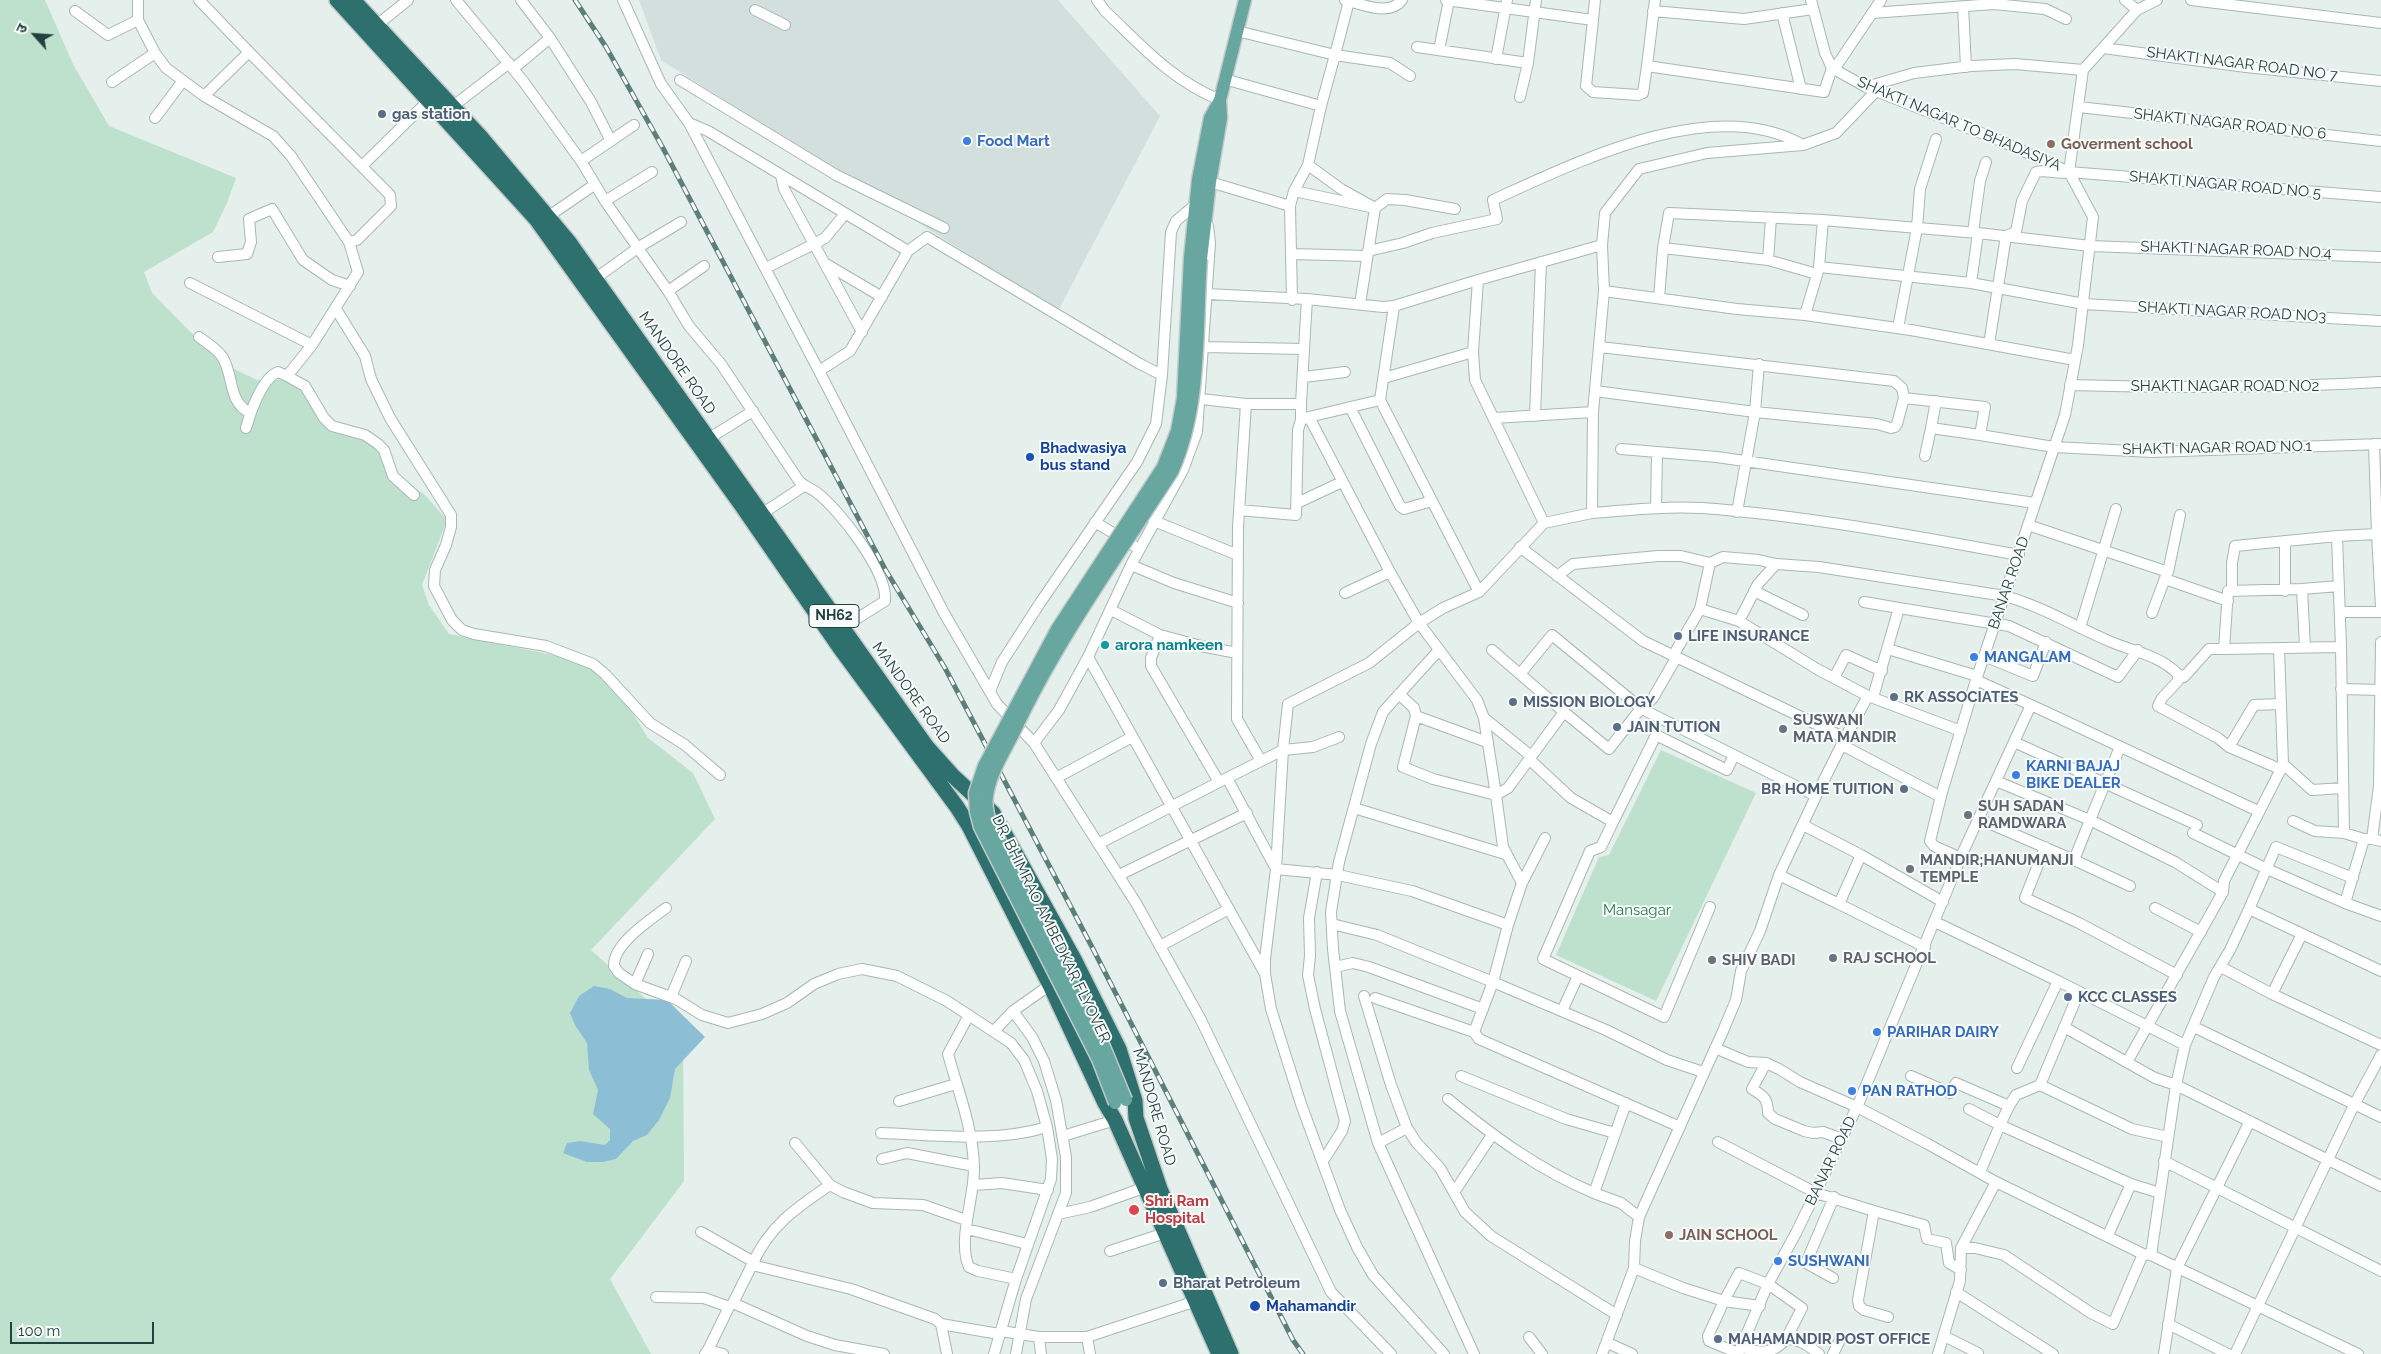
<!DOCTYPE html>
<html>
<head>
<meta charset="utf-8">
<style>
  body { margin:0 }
  #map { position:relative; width:2381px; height:1354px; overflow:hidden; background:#e5efec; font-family:Raleway,"Noto Sans Devanagari",sans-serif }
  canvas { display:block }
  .north { position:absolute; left:10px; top:10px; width:50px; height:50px; -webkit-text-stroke:4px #f7fbf9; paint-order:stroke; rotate:296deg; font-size:14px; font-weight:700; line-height:20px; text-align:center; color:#23423f }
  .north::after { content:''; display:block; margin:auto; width:18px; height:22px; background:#23423f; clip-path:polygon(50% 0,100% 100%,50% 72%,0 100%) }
  .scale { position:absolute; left:10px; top:1322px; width:144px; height:22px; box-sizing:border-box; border:2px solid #23423f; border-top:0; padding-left:6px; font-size:15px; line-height:18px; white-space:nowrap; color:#23423f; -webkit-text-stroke:4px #f7fbf9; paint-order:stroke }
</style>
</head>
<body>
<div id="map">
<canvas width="2381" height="1354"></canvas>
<div class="north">उ</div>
<div class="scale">100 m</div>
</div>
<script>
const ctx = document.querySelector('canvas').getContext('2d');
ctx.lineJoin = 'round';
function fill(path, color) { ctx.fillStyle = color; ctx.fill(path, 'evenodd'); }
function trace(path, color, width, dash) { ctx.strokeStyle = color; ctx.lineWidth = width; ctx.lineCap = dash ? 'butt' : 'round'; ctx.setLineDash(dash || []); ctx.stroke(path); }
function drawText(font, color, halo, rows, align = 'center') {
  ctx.font = font + ' Raleway,sans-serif'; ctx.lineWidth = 4; ctx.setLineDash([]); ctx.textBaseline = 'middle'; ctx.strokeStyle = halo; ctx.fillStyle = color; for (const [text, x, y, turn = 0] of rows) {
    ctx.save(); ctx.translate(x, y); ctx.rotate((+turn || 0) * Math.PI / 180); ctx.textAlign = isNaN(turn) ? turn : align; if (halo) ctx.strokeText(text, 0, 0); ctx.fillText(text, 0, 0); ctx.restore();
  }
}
const built = new Path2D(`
  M639,0H1058L1160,116L1058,311L661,60Z`);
const green = new Path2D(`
  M0,0H45L73,64L109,126L236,178L227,203L213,232L144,272L152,293L220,362L257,380L293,379L343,431L386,445L401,480L424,494L447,520L422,585L429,605L449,634L583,661L624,699L648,738L693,773L715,819L591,950L683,1032L684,1181L610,1279L651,1354H0Z
  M1661,750L1756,793L1656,1001L1556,955L1599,857L1609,855Z`);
const water = new Path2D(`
  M594,986L610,989L627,998L667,1000L705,1037L675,1069L670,1098L659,1120L647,1135L633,1141L616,1159L603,1162H587L563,1153L567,1143L580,1141L605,1145L610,1140V1129L593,1114L598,1090L589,1070L587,1043L575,1025L570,1013L579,996Z`);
const minor = new Path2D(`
  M138,0V20L155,53L166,68L204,96L273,136L291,156L349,242L358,272L312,345L190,283
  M199,0L249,52L204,96
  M456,0L523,81L581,161L605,201L668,291L689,326L721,364L799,481C804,486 810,488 816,492C839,509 888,572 885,601L842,628
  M623,0L661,84L689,123L708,131L908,251L850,351L819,371L944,613L997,704L1034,743L1136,903L1201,1020L1331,1292L1391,1354
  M1097,0L1105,11C1142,46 1171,80 1220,100
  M1345,0C1362,4 1389,17 1402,0
  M1446,0L1593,20L1595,0
  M1655,0L1647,66L1824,92L1832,68
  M1811,0L1825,53L1832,68L1866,87L2001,141L2069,172
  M2125,0L2137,10
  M2191,0L2381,23
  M1349,1L1335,55L1390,63L1410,76
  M1994,4L2045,9L2066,19
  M1963,6L1966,67
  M755,10L785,25
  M75,11L108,35L138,20
  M1653,11L1744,19L1813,9
  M1782,13L1801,89
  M1872,13L1994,4L2001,0
  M1593,20L1586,86L1593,92L1638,95L1643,93L1647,66
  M377,25L408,0
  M550,38L591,102L611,141
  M1417,47L1528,63L1536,0
  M2103,48L2246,67L2381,81
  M1439,50L1449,0
  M249,52L390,195L391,206L357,240L349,242
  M1496,59L1507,0
  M1835,68L1881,0
  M513,69L550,38L521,0
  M1224,79L1321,106L1335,55L1237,31
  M680,80L836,175L944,228
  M112,82L155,53
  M1866,87L1914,73L1971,66L2015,64L2083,70
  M1520,97L1528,63
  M452,107L509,63
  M2079,107L2381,141
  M155,118L182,82
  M689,123L819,371
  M581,161L634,125
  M1308,165L1321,106
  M362,166L433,96
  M1210,182L1290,206
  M1294,191L1308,165L1341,189L1375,208L1387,199L1405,200L1455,209
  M605,201L652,172
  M845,214L825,238L814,244L862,332
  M549,216L594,185
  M1771,218L1768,260L1663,248L1669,213L1823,220L1978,233L1971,283L1819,267L1823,220
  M1973,232L1980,181L1986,162
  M1978,233L2090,246L2381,257
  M1602,245L1605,213L1639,169L1707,153L1803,145L1836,133L1876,91
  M908,251L927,237L1140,364L1162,375
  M1368,251L1403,243L1432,233L1497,219L1493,200C1577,162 1714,93 1803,145
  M1292,254L1367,256
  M218,257L247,254L251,242L249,219L272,209L303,260L332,280L350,286
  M1768,260L1817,274
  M826,264L882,297
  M766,268L814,244L784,189L781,175
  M596,278L639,247L681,222
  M1478,280L1602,245L1604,291L1593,412L1494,418
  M1971,283L2084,304L2381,321
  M668,291L704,266
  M1604,291L1737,309L1805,315L1911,330L2075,360
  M1207,294L1307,299L1304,349
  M1659,298L1663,248
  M1292,300L1290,206L1294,191L1375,208L1360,304
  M1394,306L1478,280L1473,352L1475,380L1544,523L1479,592
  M336,309L365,356L371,379L390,418L451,515V527L446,545L435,570L434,586L452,620L462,630L474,634L546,646L593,664L605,674L650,723L685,745L720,775
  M1805,315L1819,268
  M1898,328L1917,228L1920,189L1936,139
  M199,337C207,343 218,349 223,358C234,377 228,402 250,413
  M1989,344L2006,236L2016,232L2022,201L2036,172C2048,169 2057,175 2069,172L2381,197
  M312,345L287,376L305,386L324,418L332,426L365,435L378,444L384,450L393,476L414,495
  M1204,347L1304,349L1301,404
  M1600,347L1894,381L1902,388L1904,398L1985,407L1980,435L2054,447L2152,452L2381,444
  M1304,377L1345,372
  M1384,378L1473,352
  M2070,385C2174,388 2277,388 2381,382
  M1595,391L1755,412L1877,424L1891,428L1895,427L1897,424L1904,398
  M1201,399L1246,404
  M1936,401L1931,428L1980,435
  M1350,407L1400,506L1404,509L1432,501
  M1535,416L1541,262
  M1309,417L1380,400
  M246,428C250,413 262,378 278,372L287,376
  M708,439L753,411
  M2374,444L2377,534
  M1621,449L1717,457L2035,503
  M1925,456L1931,428
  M1297,503L1342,482
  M1656,508L1657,453
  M1239,510L1296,515L1298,430L1301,420L1309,417L1390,572L1419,623L1443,608L1479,592L1380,400L1394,306L1383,307L1307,299
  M1737,512L1755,412L1759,364
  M763,513L804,486
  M1592,513C1629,510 1666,506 1702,508C1809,516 1914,536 2019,555
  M1154,521L1238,555
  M1095,522L1139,549
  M1544,523L1592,513L1593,412
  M2028,525L2168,572L2180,515
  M2337,536L2377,534L2381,607
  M2285,541V591
  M1520,547L1643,641L1845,738L1816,796L1734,755L1727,770L1656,735L1613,822L1571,798L1529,759
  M1131,565L1174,583L1238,603
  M1557,576L1573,564L1658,556H1681L1710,563L1723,557L1759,560L1776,564
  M2165,579L2228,601
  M2302,589L2339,586
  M1754,591L1803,615
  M2232,591V563L2235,546L2337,536L2341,647
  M1345,593L1390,572
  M1864,602L1899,608
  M1700,609L1710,563
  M1111,610L1160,635L1151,658V666L1219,782
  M2340,612H2381
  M2152,613L2167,573
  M1739,621L1758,584L1776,564L1819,567L2005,596C2041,606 2074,626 2109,641C2134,652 2157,654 2178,674V681L2162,698L2158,706L2218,738L2229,747L2280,769
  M2080,628L2116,509
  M1160,635L1201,646L1237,653
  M2381,642L2379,786L2372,839L2381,841
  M2305,647L2302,589L2228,591L2224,649L2341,647L2344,833L2364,839
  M2279,648L2283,764L2312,790L2343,788
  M1888,649L1977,676
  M1439,650L1383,712L1371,744L1339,862L1331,912L1333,949L1340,1011L1378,1143L1474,1354
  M1673,656L1700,609L1739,621L1817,669L1868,696
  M1984,656L2033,676L2046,642
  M1088,657L1264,972
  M1520,674L1552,635L1642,709L1734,755
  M2178,674L2184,677L2209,649H2224
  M1834,678L1846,655L1882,671
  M2341,689L2381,690
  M990,691L1002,662L1040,603L1137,462L1156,424L1162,375L1171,232L1176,221L1196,204
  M1399,694L1414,708L1416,716L1487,742
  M1873,697L1899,608L2009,626L2118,677L2138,650
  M2031,705L2258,811
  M1564,712L1609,749L1638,712L1653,698L1676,658
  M1484,718L1531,756
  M1339,737L1313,747L1283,750L1288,704L1369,663L1419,623L1477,700L1484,718L1496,795L1508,788L1564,712L1492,650
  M1845,738L1868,696L1961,731
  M2014,742L2197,825
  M1034,743L1059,710L1088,657L1131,565L1183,470L1197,432L1210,243L1208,226
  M1842,745L1941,797
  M2229,747L2254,705L2281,704
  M1261,761L1237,719L1238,527L1246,404H1301V420
  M1056,778L1132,737
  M1227,778L1283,750L1276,869L1338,875L1412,891L1508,925L1522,883L1503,847L1496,795L1433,779L1403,767L1416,716
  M1996,781L2090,820L2120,747
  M1354,808L1505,854
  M1979,819L2074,860L2090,820L2175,862L2223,892
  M2293,821L2315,831L2344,833
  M1613,822L1601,847L1590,851L1543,959L1664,1017L1710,907
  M2193,833L2267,869L2345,903
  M2370,839H2364L2345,903L2381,916
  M1098,844L1227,778L1276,869L1265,959V974L1271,1009L1301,1104L1340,1210L1357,1247L1373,1275L1444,1354
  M2045,847L2025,898L2079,923L2177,975
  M1861,855L1943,902
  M1961,858L1934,846L1930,841L1942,792L1976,680
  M2074,860L2130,886
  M1317,872L1309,918L1310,956L1308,975L1315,1009L1345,1121L1342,1131L1323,1161
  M1119,875L1247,813
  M1779,875L1839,904L1861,855L1803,825
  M1522,883L1545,838
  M1839,904L1925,947
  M666,908C650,920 613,944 614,966L619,973L635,984L676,999L702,1015L728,1023L762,1014L787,1003L814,984L838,974L862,969L897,976L947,1001L1011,1043L1024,1060L1037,1091L1047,1127L1052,1159L1051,1179L1016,1279L994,1354
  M2155,908L2201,932
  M2249,909L2276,847L2353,878
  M1935,922L2058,981
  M1332,924L1377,935L1493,982L1474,1032L1479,1039L1680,1127
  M1508,925L1493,982L1606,1030L1667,1060L1703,1072
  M1160,946L1227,910
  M1335,967L1353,963L1369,967L1483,1009
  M2221,967L2272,994L2381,1045
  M635,984L648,954
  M2079,992L2040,1085L2132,1129L2168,1137
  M2272,994L2302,934
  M1364,996L1391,1085L1407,1128L1416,1142L1440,1168L1465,1212L1491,1236L1617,1315
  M671,997L686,961
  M1375,998L1474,1032
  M1013,1011L1050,985
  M1562,1011L1578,976
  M969,1015L948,1054C958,1091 973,1128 974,1167C975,1196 957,1240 969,1267L978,1271L1016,1279
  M2064,1027L2155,1078L2176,1085L2151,1255
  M2194,1027L2381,1117
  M994,1031L1013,1011L1032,1037L1044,1061L1056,1100L1066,1157V1193L1026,1299L1016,1354
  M2185,1045L2214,977L2230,950L2249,909L2381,971
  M1715,1048L1748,1062L1766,1063L1779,1069L1800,1082L1857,1107L1926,1143L1996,1182
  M2127,1062L2223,892L2224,881L2283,765
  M1766,1063L1752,1089C1764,1096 1768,1099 1768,1113L1775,1119L1804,1131L1813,1133L1823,1132L1842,1139
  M2017,1068L2058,981L2185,1045L2176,1085L2381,1186
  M1461,1076L1566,1119L1615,1133
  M1911,1076L1950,1093L1956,1083L2009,1106L2016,1095L2040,1085
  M1448,1099C1493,1136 1539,1170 1594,1193
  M899,1101L956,1084
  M1626,1103L1594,1193L1621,1203L1639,1217
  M1969,1109L2000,1125L2009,1106
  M881,1133C935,1135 995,1143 1047,1127
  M1063,1136L1115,1120
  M1718,1142L1816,1193L1874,1211L1858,1300L1859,1306L1864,1310L1888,1317
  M795,1143L830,1185L843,1192L873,1203L923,1205L966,1220
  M1378,1143L1407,1128
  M882,1159L907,1153L974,1166
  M2164,1161L2381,1271
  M1980,1172L2000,1125L2131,1184L2160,1193
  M830,1185C796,1208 769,1226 752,1265L851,1289L935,1319L941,1324L947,1354
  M974,1185L1002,1183L1048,1190
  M1455,1191L1492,1135
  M1874,1211L1924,1225L1927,1239L1946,1243L1949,1263L1961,1270
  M1058,1214L1090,1207L1146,1187
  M967,1229L1027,1244
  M701,1232L754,1262
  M2108,1235L2131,1184
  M1961,1248H1975L2004,1255L2091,1313L2113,1324L2143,1254
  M1110,1251L1165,1233
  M752,1265L733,1303L807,1336L835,1345L884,1354
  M1634,1268L1635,1241L1639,1217L1723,1031L1736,1000L1741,971L1760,931L1779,875L1816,796
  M1833,1278L1806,1263L1834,1197
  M1956,1292L2053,1354
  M656,1297L704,1298L729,1307L708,1350
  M941,1324L999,1334
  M2168,1324L2228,1354
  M1001,1331L1039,1337H1087L1196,1301
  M1944,1336L1978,1353
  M1039,1337L1041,1354
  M1087,1337L1090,1354
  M1529,1337L1542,1354
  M1608,1343L1632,1354
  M1741,1347C1759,1354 1774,1354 1786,1339C1800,1339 1809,1346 1819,1354
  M1738,1353L1709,1341L1708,1336L1724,1301L1760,1306
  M705,1354L708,1350L723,1354
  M1602,1354L1634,1268L1683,1288L1724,1301L1739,1273L1768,1284L1802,1308L1786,1339
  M1738,1354L1768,1284L1796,1233L1857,1107L1963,852L2031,705L1976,680L2065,415L2078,345L2093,217L2069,172L2083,70L2137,10L2157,0
  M1833,1354L1839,1342
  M1938,1354L1960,1281L1961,1248L1996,1182L2143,1254L2151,1255L2358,1354
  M2164,1354L2177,1268L2250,1121
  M2235,1354L2354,1105L2381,1055`);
const major = new Path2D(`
  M1190,258L1198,180L1210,118L1220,100L1245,0
  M1201,259L1210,182L1221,118L1220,100`);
const highway = new Path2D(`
  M337,0L536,219L742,506L840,648L957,807L969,826L1050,985L1105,1103L1115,1120L1219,1354
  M353,0L480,136L569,242L927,747L953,776L993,813L1075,961L1119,1049L1135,1101L1136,1118L1160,1189L1231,1354`);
const rail = new Path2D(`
  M575,0L606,47L664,150L885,569L945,668L1092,947L1293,1340L1303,1354`);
const majorBridge = new Path2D(`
  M1126,1100L1100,1037L990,822C988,814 985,806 987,796C990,773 1005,751 1015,730C1058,639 1117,557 1172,472C1202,406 1196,330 1201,259
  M1115,1103L1098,1059L980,827L976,812L975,793L984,766L1057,629L1163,467L1177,431L1183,398L1190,258`);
const markers = [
  [382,114,5,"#5c6f8a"],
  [967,141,5,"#3f7fe0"],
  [2051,144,5,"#8d6e63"],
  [1030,457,5,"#1a4fb4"],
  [1678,636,5,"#5c6f8a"],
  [1105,645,5,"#0f9aa8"],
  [1974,657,5,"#3f7fe0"],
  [1894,697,5,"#5c6f8a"],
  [1513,702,5,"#5c6f8a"],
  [1617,727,5,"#5c6f8a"],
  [1783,729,5,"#6b7280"],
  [2016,775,5,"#3f7fe0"],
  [1904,789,5,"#5c6f8a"],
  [1968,815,5,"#6b7280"],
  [1910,869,5,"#6b7280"],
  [1833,958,5,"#6b7280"],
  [1712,960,5,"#6b7280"],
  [2068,997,5,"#5c6f8a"],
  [1877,1032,5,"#3f7fe0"],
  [1852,1091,5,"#3f7fe0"],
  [1134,1210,6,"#e0444e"],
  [1669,1235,5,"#8d6e63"],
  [1778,1261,5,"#3f7fe0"],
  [1163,1283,5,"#5c6f8a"],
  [1255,1306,6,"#1a4fb4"],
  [1718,1339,5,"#5c6f8a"]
];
const shields = [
  [834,616,50]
];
const shieldNames = [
  ["NH62",834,616]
];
const streetNames = [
  ["SHAKTI NAGAR ROAD NO 7",2242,64,7],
  ["SHAKTI NAGAR TO BHADASIYA",1959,124,23],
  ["SHAKTI NAGAR ROAD NO 6",2230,124,6],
  ["SHAKTI NAGAR ROAD NO 5",2225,185,5],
  ["SHAKTI NAGAR ROAD NO.4",2236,250,2],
  ["SHAKTI NAGAR ROAD NO3",2232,312,3],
  ["MANDORE ROAD",677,363,55],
  ["SHAKTI NAGAR ROAD NO2",2225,386],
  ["SHAKTI NAGAR ROAD NO.1",2217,448,-1],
  ["BANAR ROAD",2009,583,-71],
  ["MANDORE ROAD",911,693,54],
  ["DR. BHIMRAO AMBEDKAR FLYOVER",1051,929,64],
  ["MANDORE ROAD",1154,1107,74],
  ["BANAR ROAD",1831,1161,-64]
];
const serviceNames = [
  ["gas station",392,114],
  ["LIFE INSURANCE",1688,636],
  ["RK ASSOCIATES",1904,697],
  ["MISSION BIOLOGY",1523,702],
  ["JAIN TUTION",1627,727],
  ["BR HOME TUITION",1894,789,"right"],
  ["KCC CLASSES",2078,997],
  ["Bharat Petroleum",1173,1283],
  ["MAHAMANDIR POST OFFICE",1728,1339]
];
const shopNames = [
  ["Food Mart",977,141],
  ["MANGALAM",1984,657],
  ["KARNI BAJAJ",2026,766],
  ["BIKE DEALER",2026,783],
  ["PARIHAR DAIRY",1887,1032],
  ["PAN RATHOD",1862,1091],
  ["SUSHWANI",1788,1261]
];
const educationNames = [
  ["Goverment school",2061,144],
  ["JAIN SCHOOL",1679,1235]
];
const transitNames = [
  ["Bhadwasiya",1040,448],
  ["bus stand",1040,465],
  ["Mahamandir",1266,1306]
];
const cultureNames = [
  ["arora namkeen",1115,645]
];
const worshipNames = [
  ["SUSWANI",1793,720],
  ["MATA MANDIR",1793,737],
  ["SUH SADAN",1978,806],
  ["RAMDWARA",1978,823],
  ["MANDIR;HANUMANJI",1920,860],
  ["TEMPLE",1920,877],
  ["RAJ SCHOOL",1843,958],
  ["SHIV BADI",1722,960]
];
const parkNames = [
  ["Mansagar",1637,910]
];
const healthNames = [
  ["Shri Ram",1145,1201],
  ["Hospital",1145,1218]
];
fill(built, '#d3dfdc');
fill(green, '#bee1cd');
fill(water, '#8cbfd6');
trace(minor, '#a7b8b5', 12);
trace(major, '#c1cac9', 15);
trace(highway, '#c1cac9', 18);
trace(minor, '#fff', 10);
trace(major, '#68a6a0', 12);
trace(highway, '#2d706d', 15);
trace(rail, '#5e7e7a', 5);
trace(rail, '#f7fbf9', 3, [9]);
trace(majorBridge, '#c1cac9', 15, []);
trace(majorBridge, '#68a6a0', 12);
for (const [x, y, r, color] of markers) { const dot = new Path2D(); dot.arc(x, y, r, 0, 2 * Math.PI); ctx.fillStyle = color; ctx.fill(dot); trace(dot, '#f7fbf9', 2); }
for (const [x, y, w] of shields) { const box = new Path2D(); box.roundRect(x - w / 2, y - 11.5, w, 23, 4); ctx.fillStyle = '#f7fbf9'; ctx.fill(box); trace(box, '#23423f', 1); }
drawText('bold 14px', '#23423f', null, shieldNames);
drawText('15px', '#23423f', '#f7fbf9', streetNames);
drawText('bold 15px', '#4e5e75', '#f7fbf9', serviceNames, 'left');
drawText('bold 15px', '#366cbe', '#f7fbf9', shopNames, 'left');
drawText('bold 15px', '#785e54', '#f7fbf9', educationNames, 'left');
drawText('bold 15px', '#164399', '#f7fbf9', transitNames, 'left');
drawText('bold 15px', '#0d838f', '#f7fbf9', cultureNames, 'left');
drawText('bold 15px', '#5b616d', '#f7fbf9', worshipNames, 'left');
drawText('15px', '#2b7c57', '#f7fbf9', parkNames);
drawText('bold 15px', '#be3a42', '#f7fbf9', healthNames, 'left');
</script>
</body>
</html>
